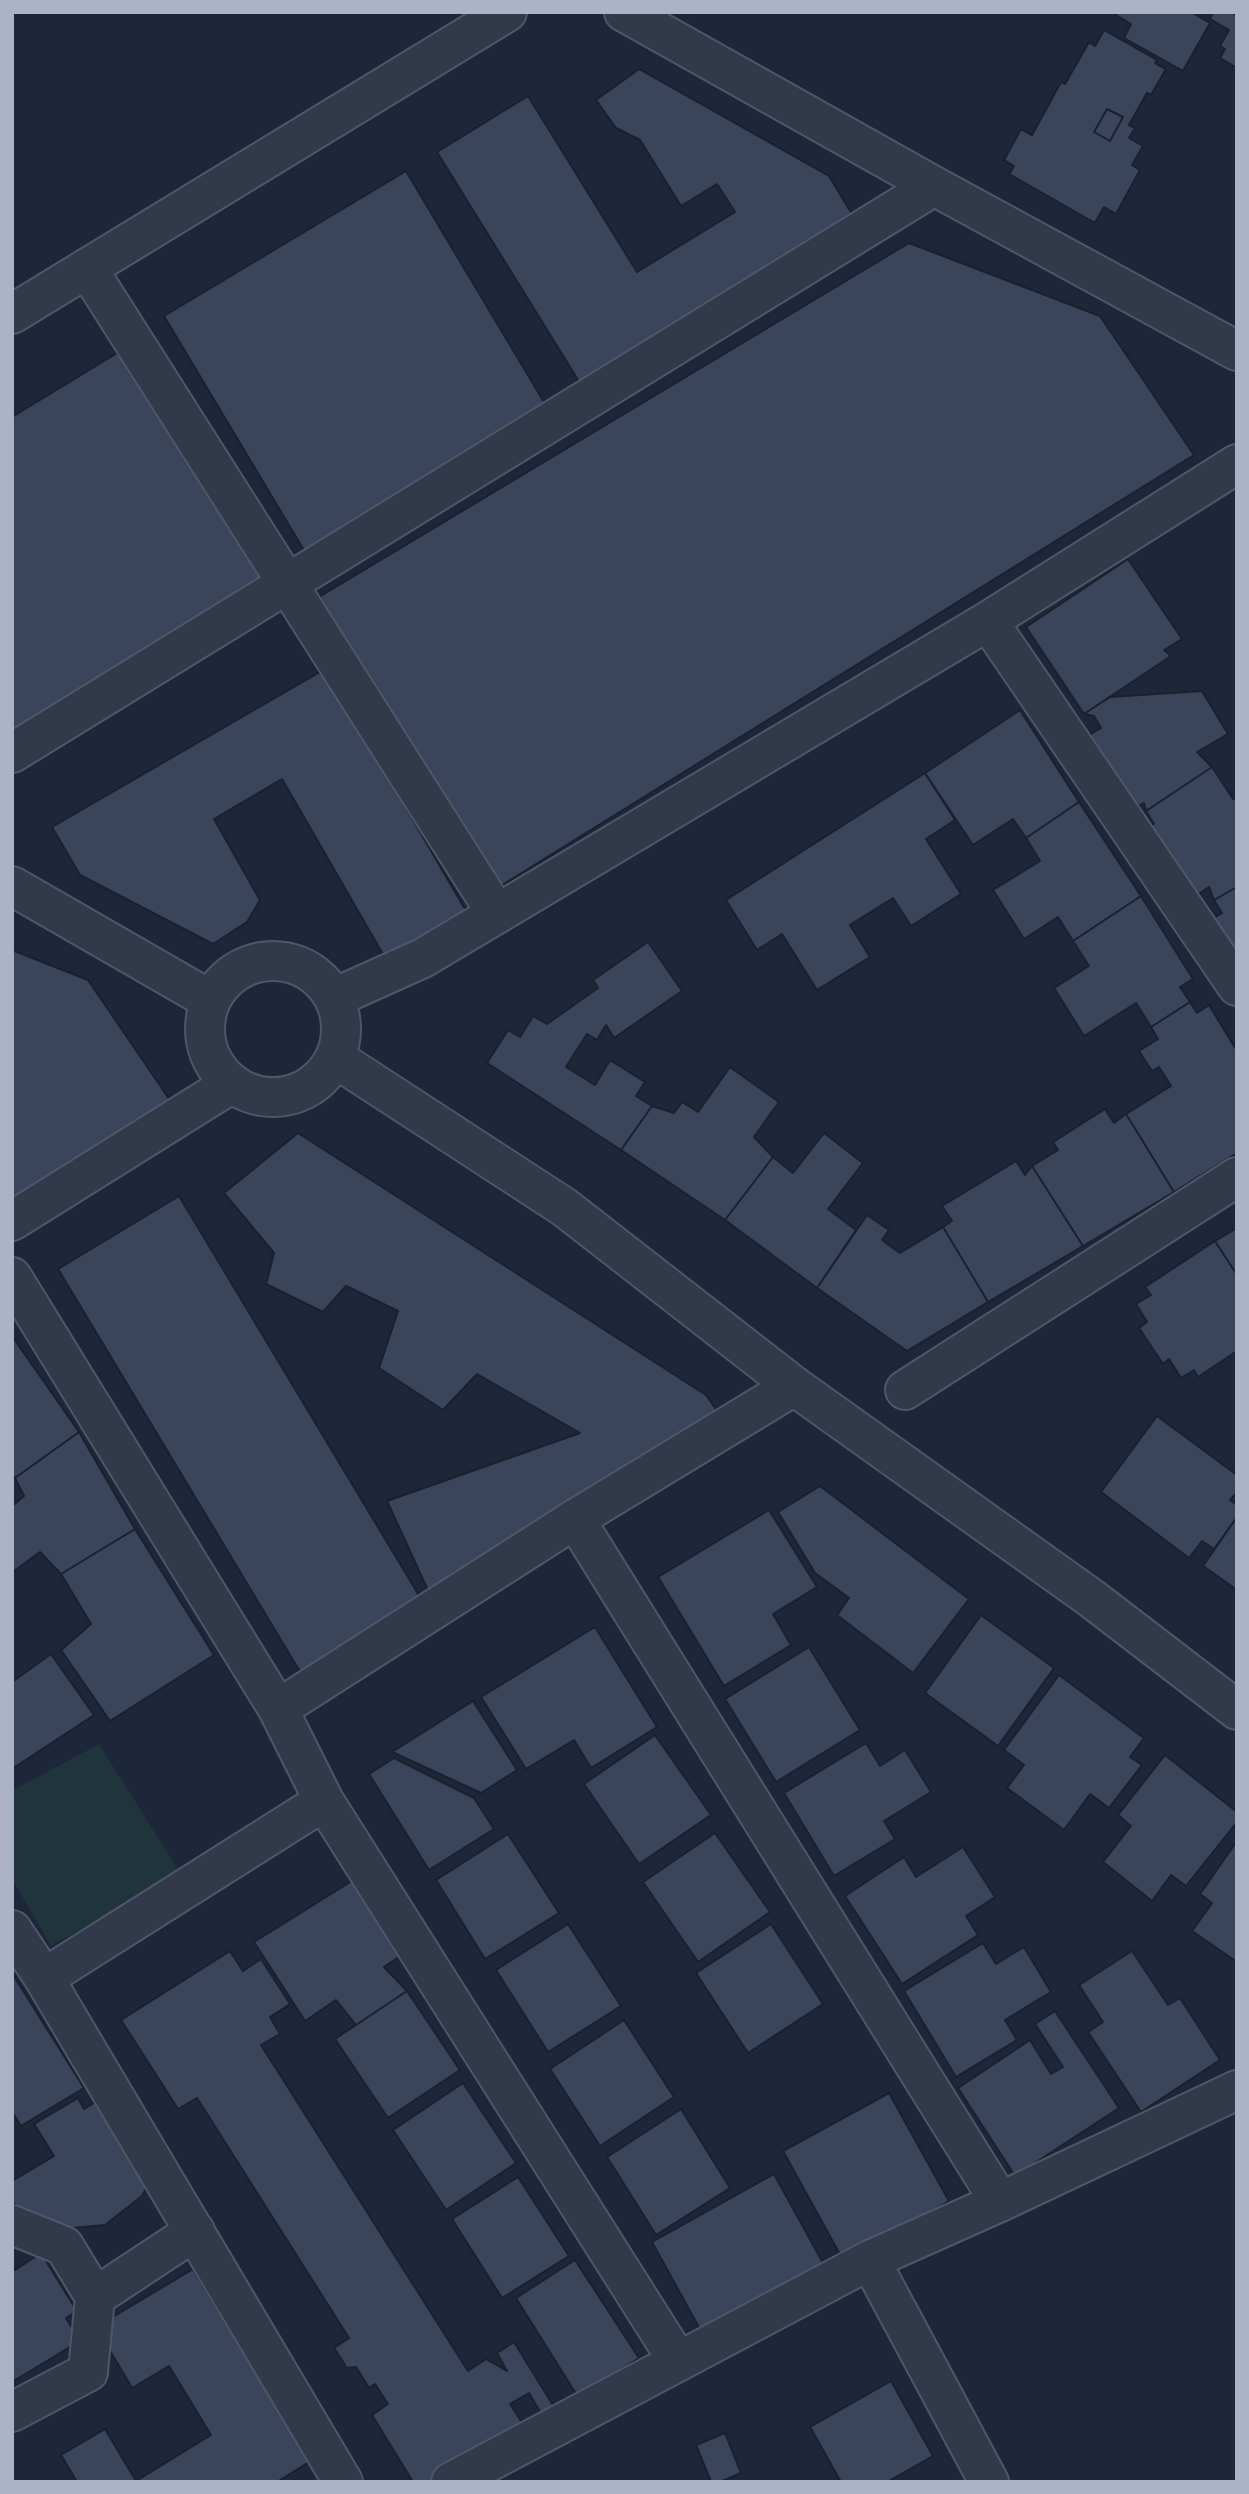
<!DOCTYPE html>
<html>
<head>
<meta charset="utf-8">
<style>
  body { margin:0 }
  #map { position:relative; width:1249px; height:2494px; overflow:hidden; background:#1e273a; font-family:"Fira Sans Condensed",sans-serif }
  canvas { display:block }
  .frame { position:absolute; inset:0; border:14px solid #acb3c7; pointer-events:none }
</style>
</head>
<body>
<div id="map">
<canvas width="1249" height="2494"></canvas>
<div class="frame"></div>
</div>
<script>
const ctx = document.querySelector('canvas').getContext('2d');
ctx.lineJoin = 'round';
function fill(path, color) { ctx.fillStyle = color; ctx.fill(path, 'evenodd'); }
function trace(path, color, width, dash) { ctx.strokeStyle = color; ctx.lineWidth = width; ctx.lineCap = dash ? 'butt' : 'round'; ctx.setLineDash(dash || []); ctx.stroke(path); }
const green = new Path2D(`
  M99,1744L181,1874L51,1946L12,1879V1791Z`);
const building = new Path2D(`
  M1117,12H1191L1210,23L1183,71L1124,38L1131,24L1116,15Z
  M1213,12H1231L1237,16V68L1220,58L1225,49L1220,46L1229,30L1210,19Z
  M1104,30L1157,60L1155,63L1166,69L1151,95L1147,93L1129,125L1135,128L1129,138L1143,146L1132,165L1140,170L1116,214L1104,207L1095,223L1009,174L1014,166L1004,160L1021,129L1032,135L1061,82L1065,84L1089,42L1095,46ZM1107,109L1123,117L1110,141L1094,132Z
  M639,69L829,176L855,219L583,388L437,152L528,96L637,272L735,212L717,184L681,206L640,140L616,128L596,100Z
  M1107,109L1123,117L1110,141L1094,132Z
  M406,171L547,407L305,552L164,316Z
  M909,243L1100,316L1194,455L499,887L314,600Z
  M122,350L263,578L12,732V417Z
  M1128,559L1182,639L1164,650L1171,656L1084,714L1026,627Z
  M325,669L469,916L388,963L282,779L214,819L260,900L247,922L213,944L80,875L52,827Z
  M1202,691L1228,734L1197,752L1212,767L1146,811L1144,803L1135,808L1100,765L1107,761L1100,750L1094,754L1084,738L1101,728L1094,716L1084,714L1110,697Z
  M1020,710L1079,802L1026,838L1013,819L973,845L925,773Z
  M1212,767L1233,799L1237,797V887L1214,900L1209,887L1190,900L1147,828L1154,824L1146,811Z
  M925,773L955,820L926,839L961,894L911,926L893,898L850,925L870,957L817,990L782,934L757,950L726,900Z
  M1079,802L1141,896L1073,941L1058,917L1024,939L993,890L1040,861L1026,838Z
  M1237,887V972L1207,922L1222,913L1214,900Z
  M1141,896L1193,979L1180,987L1190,1002L1151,1027L1136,1003L1084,1036L1054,988L1089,966L1073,941Z
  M648,942L682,991L614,1038L606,1025L597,1040L587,1034L566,1067L595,1085L610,1060L645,1082L636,1096L652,1106L621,1150L487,1063L508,1030L520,1037L533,1016L547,1024L598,988L593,980Z
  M12,950L88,980L174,1106L12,1200Z
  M1190,1002L1197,1013L1209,1005L1237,1051V1153L1174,1192L1126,1114L1171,1086L1159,1067L1152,1071L1139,1051L1158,1039L1151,1027Z
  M730,1067L779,1102L754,1137L773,1157L725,1220L621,1150L652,1106L674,1113L682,1102L698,1112Z
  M1105,1109L1114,1123L1126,1114L1174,1192L1083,1246L1032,1166L1058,1150L1053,1142Z
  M298,1133L706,1395L723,1419L431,1597L387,1501L580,1433L477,1374L443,1410L379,1368L398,1311L346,1286L323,1312L266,1284L274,1253L224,1193Z
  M824,1133L863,1163L828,1209L856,1230L817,1288L725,1220L773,1157L793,1173Z
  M1016,1161L1025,1175L1032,1166L1083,1246L988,1302L943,1227L952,1221L942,1206Z
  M179,1196L426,1607L305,1680L58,1269Z
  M867,1215L889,1230L882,1240L900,1253L943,1227L988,1302L907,1351L817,1288Z
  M1237,1228V1275L1215,1241Z
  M1215,1241L1237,1275V1351L1198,1377L1194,1370L1181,1378L1169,1359L1163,1364L1139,1328L1147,1322L1136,1304L1151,1295L1145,1287Z
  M12,1336L79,1432L15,1478L12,1474Z
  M1157,1416L1237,1475V1492L1230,1500L1237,1505V1517L1214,1549L1202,1541L1189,1558L1101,1492Z
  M79,1432L135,1529L61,1574L40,1552L14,1571L12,1568V1506L24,1496L15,1478Z
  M820,1486L969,1599L913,1673L837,1615L849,1598L815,1573L778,1512Z
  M769,1510L817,1587L773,1614L791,1645L724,1686L658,1577Z
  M1237,1517V1590L1203,1566Z
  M135,1529L214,1655L110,1721L61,1650L91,1624L61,1574Z
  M981,1615L1054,1668L998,1746L925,1693Z
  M595,1627L657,1727L591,1768L574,1740L526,1769L481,1697Z
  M809,1647L860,1730L776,1782L725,1699Z
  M51,1654L94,1715L12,1769V1682Z
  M1059,1675L1144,1738L1130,1757L1142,1765L1109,1808L1090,1794L1064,1830L1007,1788L1024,1765L1004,1750Z
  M473,1701L517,1770L481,1793L392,1752Z
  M655,1735L711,1815L639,1864L584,1784Z
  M866,1743L880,1766L905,1750L931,1792L884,1821L895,1839L834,1876L784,1793Z
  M1165,1755L1237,1812V1822L1186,1886L1171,1875L1152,1901L1103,1862L1131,1826L1118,1815Z
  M394,1758L474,1798L494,1829L429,1870L369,1774Z
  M715,1833L770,1912L698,1962L643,1882Z
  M508,1834L559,1913L485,1959L436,1880Z
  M1237,1841V1962L1192,1931L1212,1903L1200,1894Z
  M963,1847L995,1897L966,1916L978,1935L902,1984L845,1896L904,1857L916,1877Z
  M355,1879L403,1954L384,1967L407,1991L356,2025L336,2000L305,2021L254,1942Z
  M568,1924L621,2006L548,2052L496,1970Z
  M771,1924L823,2004L748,2053L696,1973Z
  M983,1943L996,1964L1024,1947L1051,1992L1005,2020L1017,2040L956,2077L904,1991Z
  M230,1951L243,1971L261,1959L290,2004L270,2017L280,2034L261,2045L468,2371L486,2359L507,2371L497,2353L514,2342L556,2410L543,2417L529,2393L510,2404L523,2424L429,2482H413L372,2415L388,2404L375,2384L369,2388L356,2367L347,2368L334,2348L349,2338L197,2098L178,2109L121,2020Z
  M1132,1951L1168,2005L1180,1998L1220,2060L1141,2112L1088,2032L1103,2022L1079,1985Z
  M12,1973L84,2088L21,2126L12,2112Z
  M407,1991L460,2070L388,2118L335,2039Z
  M1055,2011L1119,2108L1015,2176L958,2088L1030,2040L1051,2074L1063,2067L1035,2024Z
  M624,2020L674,2097L600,2146L550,2069Z
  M463,2083L516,2163L446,2210L393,2130Z
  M889,2093L949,2201L843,2260L783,2151Z
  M78,2098L84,2109L97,2101L148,2185L142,2196L105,2225L31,2232L12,2201V2181L54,2156L34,2124Z
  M681,2109L730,2188L656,2235L607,2157Z
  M774,2174L823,2263L701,2331L652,2242Z
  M518,2177L569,2256L502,2298L452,2219Z
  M41,2253L77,2311L66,2318L80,2341L12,2382V2265L15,2270Z
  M575,2260L639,2358L578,2397L516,2298Z
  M193,2269L309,2462L277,2482H77L61,2455L105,2429L136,2481L211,2435L169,2366L132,2388L96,2327Z
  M891,2381L933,2456L887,2482H841L810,2427Z
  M725,2433L741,2473L720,2482H711L696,2445Z`);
const minor = new Path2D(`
  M624,12L934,186L1237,351
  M87,268L497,914
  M12,314L507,12
  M988,621L1237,986
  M12,753L934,186
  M12,886L210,1000
  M205 1029a68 68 0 1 1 136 0a68 68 0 1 1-136 0Z
  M334,998L423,958L988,621L1237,464
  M335,1058L564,1207L794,1386L1091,1598L1237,1710
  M12,1221L231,1084
  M12,1277L278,1709L324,1801L678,2361
  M905,1390L1237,1177
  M575,1519L1000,2202
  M278,1709L575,1519L794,1386
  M12,1930L44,1978L343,2482
  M44,1978L324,1801
  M12,2225L64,2246L95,2297
  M870,2260L989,2482
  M12,2412L88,2372L95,2297L195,2231
  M451,2482L870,2260L1000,2202L1237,2090`);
fill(green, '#20343b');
fill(building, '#3a445a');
trace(building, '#1a2030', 2);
trace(minor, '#505668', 42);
trace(minor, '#32394a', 38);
</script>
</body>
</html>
